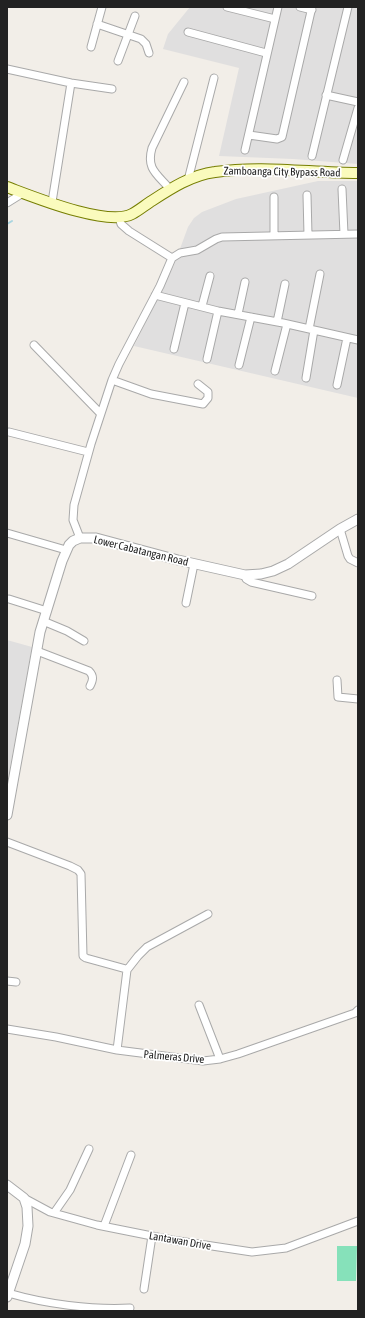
<!DOCTYPE html>
<html>
<head>
<meta charset="utf-8">
<style>
  body { margin:0 }
  #map { position:relative; width:365px; height:1318px; overflow:hidden; background:#f2eee8; font-family:"Asap Condensed",sans-serif }
  canvas { display:block }
  .frame { position:absolute; inset:0; border:8px solid #222; pointer-events:none }
</style>
</head>
<body>
<div id="map">
<canvas width="365" height="1318"></canvas>
<div class="frame"></div>
</div>
<script>
const ctx = document.querySelector('canvas').getContext('2d');
ctx.lineJoin = 'round';
function fill(path, color) { ctx.fillStyle = color; ctx.fill(path, 'evenodd'); }
function trace(path, color, width, dash) { ctx.strokeStyle = color; ctx.lineWidth = width; ctx.lineCap = dash ? 'butt' : 'round'; ctx.setLineDash(dash || []); ctx.stroke(path); }
function drawText(font, color, halo, rows, align = 'center') {
  ctx.font = font + ' "Asap Condensed",sans-serif'; ctx.lineWidth = 3.5; ctx.setLineDash([]); ctx.textBaseline = 'middle'; ctx.strokeStyle = halo; ctx.fillStyle = color; for (const [text, x, y, turn = 0] of rows) {
    ctx.save(); ctx.translate(x, y); ctx.rotate((+turn || 0) * Math.PI / 180); ctx.textAlign = isNaN(turn) ? turn : align; if (halo) ctx.strokeText(text, 0, 0); ctx.fillText(text, 0, 0); ctx.restore();
  }
}
const residential = new Path2D(`
  M190,7H358V164L293,159L219,156L239,68L163,49L168,34Z
  M318,181H358V398L134,346L174,265L188,227L194,218L202,212L236,199Z
  M7,640L32,647L7,784Z`);
const pitch = new Path2D(`
  M337,1246H357L356,1281H337Z`);
const stream = new Path2D(`
  M7,224L12,221`);
const minor = new Path2D(`
  M227,7L275,19
  M300,7L312,10
  M97,24L141,39L146,44L149,53
  M188,32L266,53
  M91,47L102,7
  M118,61L135,16
  M7,69L71,83L112,89
  M326,95L358,102
  M249,135L277,139L282,137L312,7
  M245,150L278,7
  M312,156L348,7
  M343,160L358,108
  M188,180L214,78
  M170,189C157,174 146,169 152,148L184,82
  M342,189L344,234
  M307,195L308,235
  M274,197V236
  M52,202L71,83
  M7,203L23,193
  M119,218L121,224L129,231L172,258
  M155,295L218,311L283,323L358,340
  M202,306L210,276
  M238,314L245,282
  M277,322L285,284
  M309,329L320,274
  M34,345L100,413
  M174,349L185,303
  M207,359L218,311
  M239,365L251,317
  M275,371L287,324
  M306,378L314,330
  M112,380L151,394L203,404L208,398V392L198,384
  M337,385L347,338
  M9,432L88,452
  M340,529L348,556L350,559L358,563
  M7,533L66,550
  M80,538L73,520L74,505L91,444L112,380L119,364L160,286L172,258L180,253L197,250L216,239L222,237L358,234
  M245,575L246,579L251,582L312,596
  M9,599L47,611
  M186,603L194,564
  M43,621L67,631L84,641
  M37,651L89,671C94,676 93,680 90,686
  M337,680L338,697L358,699
  M7,842L70,866L78,870L81,874L83,956L86,958L126,969L127,970L117,1050
  M127,970L138,956L147,947L208,914
  M7,981L16,982
  M199,1005L220,1059
  M7,1029L56,1037L117,1050L180,1058L203,1061L220,1059L238,1054L355,1013L358,1010
  M24,1198L50,1212L97,1225L172,1240L252,1252L286,1248L358,1221
  M54,1213L70,1190L89,1149
  M104,1226L131,1155
  M144,1289L152,1236
  M8,1293C46,1304 91,1310 130,1308`);
const tertiary = new Path2D(`
  M7,815L40,632L62,561L69,545L73,541L80,538H96L178,560L245,575L261,574L273,571L288,564L340,529L358,519
  M7,1185L24,1198L27,1207L28,1226L25,1244L7,1297`);
const secondary = new Path2D(`
  M7,187C34,197 107,227 132,214C138,211 144,206 150,202C170,189 191,175 215,172C262,165 311,173 358,173`);
const streetNames = [
  ["Zamboanga City Bypass Road",282,172,1],
  ["Lower Cabatangan Road",141,551,14],
  ["Palmeras Drive",174,1057,5],
  ["Lantawan Drive",180,1241,10]
];
fill(residential, '#e0dfdf');
fill(pitch, '#86e1ba');
trace(stream, '#a9d5e0', 2);
trace(minor, '#a9a9a9', 9);
trace(tertiary, '#a9a9a9', 11);
trace(secondary, '#767e03', 12);
trace(minor, '#fff', 7);
trace(tertiary, '#fff', 9);
trace(secondary, '#fafbbd', 10);
drawText('11px', '#222', '#fff', streetNames);
</script>
</body>
</html>
